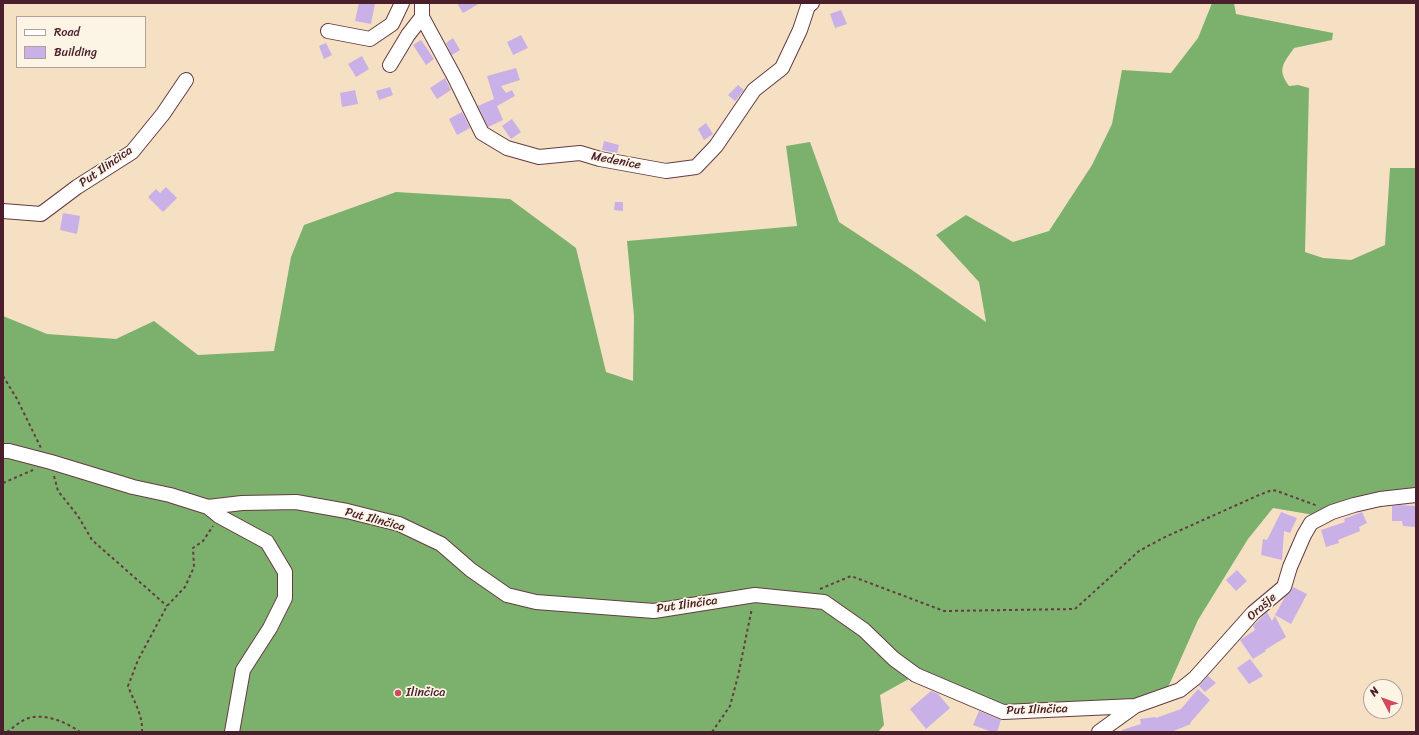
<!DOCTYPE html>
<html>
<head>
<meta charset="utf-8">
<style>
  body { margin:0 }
  #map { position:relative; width:1419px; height:735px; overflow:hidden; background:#f5e0c4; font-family:Sriracha,sans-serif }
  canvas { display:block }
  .frame { position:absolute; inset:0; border:4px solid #4a1f2b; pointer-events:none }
  .legend { position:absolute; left:16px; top:16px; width:130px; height:52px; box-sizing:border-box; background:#fcf5e5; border:1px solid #b59f9b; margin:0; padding:5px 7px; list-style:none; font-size:12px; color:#4a1f2b }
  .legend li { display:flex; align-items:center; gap:8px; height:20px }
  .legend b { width:20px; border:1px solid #b59f9b }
  .north { position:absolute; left:1363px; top:679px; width:40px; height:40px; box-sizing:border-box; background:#fcf5e5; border:1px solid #b59f9b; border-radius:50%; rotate:311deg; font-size:11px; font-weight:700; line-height:16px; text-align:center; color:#4a1f2b }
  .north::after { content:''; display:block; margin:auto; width:14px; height:18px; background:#d1495b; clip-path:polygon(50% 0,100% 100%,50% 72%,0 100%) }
</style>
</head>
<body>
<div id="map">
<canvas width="1419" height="735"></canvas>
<div class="frame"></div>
<ul class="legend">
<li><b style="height:5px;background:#fff"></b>Road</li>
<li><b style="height:11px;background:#c9b0e6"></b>Building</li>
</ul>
<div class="north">N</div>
</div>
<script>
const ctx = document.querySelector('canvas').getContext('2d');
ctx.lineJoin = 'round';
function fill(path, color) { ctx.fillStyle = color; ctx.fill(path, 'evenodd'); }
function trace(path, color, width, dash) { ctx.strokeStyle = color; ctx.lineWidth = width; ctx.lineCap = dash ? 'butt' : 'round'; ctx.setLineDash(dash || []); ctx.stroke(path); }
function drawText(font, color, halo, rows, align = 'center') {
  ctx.font = font + ' Sriracha,sans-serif'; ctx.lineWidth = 3.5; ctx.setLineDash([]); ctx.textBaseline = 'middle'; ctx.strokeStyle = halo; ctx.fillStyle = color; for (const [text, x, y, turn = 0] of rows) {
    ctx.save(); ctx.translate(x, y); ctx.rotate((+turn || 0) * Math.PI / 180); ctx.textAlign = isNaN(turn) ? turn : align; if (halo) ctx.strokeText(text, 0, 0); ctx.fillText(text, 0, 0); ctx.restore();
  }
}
const forest = new Path2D(`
  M1212,3H1234L1236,14L1333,33L1332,40L1294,48C1283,64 1277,69 1289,86L1298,85L1309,88L1305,252L1323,258L1351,260L1385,245L1390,168H1416V502L1411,501L1314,515L1273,508L1248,539L1198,620L1170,683L1162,697L1133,702H1048L1003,712L916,675L880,695L884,725L878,732H3V316L47,334L116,339L154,321L198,355L274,351L291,257L304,225L396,192L510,199L576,248L606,372L633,381L634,316L627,241L797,226L786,146L810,142L839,222L912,270L986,322L979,282L936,235L966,215L1013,242L1049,231L1092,165L1112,124L1122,70L1171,73L1198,38Z`);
const building = new Path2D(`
  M359,3H375L371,24L355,21Z
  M457,3H480L463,13Z
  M841,10L847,24L835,28L830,14Z
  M521,35L528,48L513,55L507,42Z
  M453,38L460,50L452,55L446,43Z
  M421,40L434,59L426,65L413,45Z
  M326,43L332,55L324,59L319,46Z
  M362,56L369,69L356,77L348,64Z
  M516,68L520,80L501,86L506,93L512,90L515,96L497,106L503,120L488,127L478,106L494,99L487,76Z
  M445,78L451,90L437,99L430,88Z
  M738,85L744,90L735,101L728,95Z
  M390,87L393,95L379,100L376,91Z
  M355,90L358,104L342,107L340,93Z
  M462,112L470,128L457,135L449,119Z
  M512,119L521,132L511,139L502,126Z
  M706,123L713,134L704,140L698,129Z
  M604,141L619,145L617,153L602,150Z
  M166,187L177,198L163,212L148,197L156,189L160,193Z
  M615,202H623V211L614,210Z
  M63,213L80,216L77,234L60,230Z
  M1399,505L1416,506V527L1403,526L1402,521H1392V506Z
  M1281,512L1297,518L1290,533L1284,531L1282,560L1261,555L1263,539L1267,540Z
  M1362,512L1367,523L1359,527L1360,531L1338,540L1339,543L1326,547L1321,530L1345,522L1344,519Z
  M1237,570L1247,581L1236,591L1226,580Z
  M1293,587L1307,594L1291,624L1275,615L1285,597L1290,593Z
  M1267,612L1272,621L1275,616L1286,637L1265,650L1266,651L1253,659L1240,640L1255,630L1253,626Z
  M1250,659L1263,676L1249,684L1237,668Z
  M1208,676L1216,683L1205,692L1199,686Z
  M1198,689L1210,700L1190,723L1191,724L1171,732H1123L1122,730L1141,724L1140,719L1155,717L1156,718L1181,709Z
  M931,691L938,694L950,708L926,729L910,709Z
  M979,711L1001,720L997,732H992L973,725Z`);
const path = new Path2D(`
  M3,376L17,399L41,448
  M54,476L58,491L78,516L92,540L167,606
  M3,483L33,470
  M820,589L851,576L944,611L1075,609L1139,551L1163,538L1259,495L1272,490L1277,491L1318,506
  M7,732C13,728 19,722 26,719C43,712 66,722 80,732
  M142,732C143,715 134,702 128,686L138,660L167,606L185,587L194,567L193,548L203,541L213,526
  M712,732L730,706L738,676L752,608`);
const minor = new Path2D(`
  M422,3V17L455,78L482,133L507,148L539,157L580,153L600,159L666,171L696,167L716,146L754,90L782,68L800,30L808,6L812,3
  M328,31L370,39L392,24L402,3
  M390,65L408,35L422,17
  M3,211L41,214L77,187L132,152L163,114L186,80
  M3,451H9L51,462L133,487L170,495L208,507L219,516L267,542L285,572V598L270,628L243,670L232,732
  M208,507L242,503L296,502L347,511L399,524L441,544L471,570L507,595L536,602L654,611L755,595L824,602L864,630L894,659L916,675L1003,712L1135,706
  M1099,732L1135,706L1180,690L1195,678L1253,613L1284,587L1290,567L1304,535L1311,523L1332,512L1354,505L1380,499L1416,495`);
const markers = [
  [398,693,4,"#d1495b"]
];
const streetNames = [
  ["Medenice",616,161,11],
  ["Put Ilinčica",106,167,-35],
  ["Put Ilinčica",375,520,15],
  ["Put Ilinčica",687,605,-8],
  ["Orašje",1262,607,-42],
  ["Put Ilinčica",1037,710,-2]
];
const poiNames = [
  ["Ilinčica",406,693]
];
fill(forest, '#7cb16d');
fill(building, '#c9b0e6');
trace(minor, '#643c42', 16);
trace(path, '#643c42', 2, [3, 3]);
trace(minor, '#fff', 14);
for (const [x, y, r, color] of markers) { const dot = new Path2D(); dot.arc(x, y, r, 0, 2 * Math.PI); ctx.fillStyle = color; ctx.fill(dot); trace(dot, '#fcf5e5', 1.5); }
drawText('12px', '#4a1f2b', '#fcf5e5', streetNames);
drawText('12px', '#4a1f2b', '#fcf5e5', poiNames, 'left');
</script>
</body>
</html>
